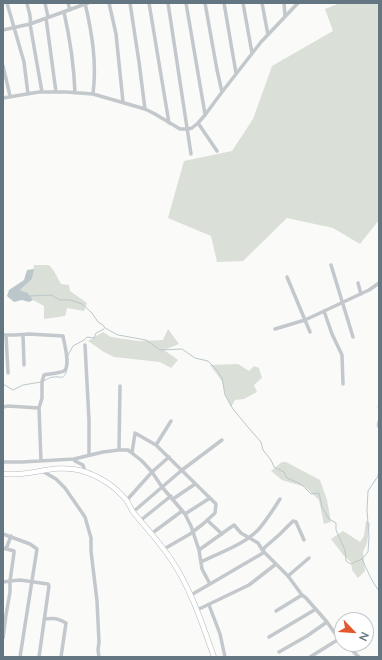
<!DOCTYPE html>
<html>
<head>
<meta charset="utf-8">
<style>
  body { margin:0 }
  #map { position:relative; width:382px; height:660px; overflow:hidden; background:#fafaf8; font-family:Lato,sans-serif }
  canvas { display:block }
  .frame { position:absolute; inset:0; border:4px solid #657683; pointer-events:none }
  .north { position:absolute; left:334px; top:612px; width:40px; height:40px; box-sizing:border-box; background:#fff; border:1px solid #c1c8cd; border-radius:50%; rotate:115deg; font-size:11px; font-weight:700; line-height:16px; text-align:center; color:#657683 }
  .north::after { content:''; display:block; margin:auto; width:14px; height:18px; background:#e4572e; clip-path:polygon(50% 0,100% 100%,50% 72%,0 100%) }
</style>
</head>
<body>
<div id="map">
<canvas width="382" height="660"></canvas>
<div class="frame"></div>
<div class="north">N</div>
</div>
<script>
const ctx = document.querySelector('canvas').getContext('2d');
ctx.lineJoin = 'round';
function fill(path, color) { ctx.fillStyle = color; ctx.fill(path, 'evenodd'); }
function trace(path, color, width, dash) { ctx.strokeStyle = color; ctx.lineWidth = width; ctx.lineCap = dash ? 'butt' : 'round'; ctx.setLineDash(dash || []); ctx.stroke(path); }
const green = new Path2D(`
  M340,3H379V220L360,244L333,228L287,218L243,261L217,262L211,236L168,218L184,161L232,151L253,119L272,66L333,31L325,9Z
  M34,265H49L54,271L61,284L69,285L70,291L87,303L84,311L67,308L65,316L44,319V306L33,300L28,293L20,290L32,279Z
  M168,329L179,344L164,350L178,360L171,368L160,362L114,357L104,352L88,341L103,332L111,337L139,341L163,340Z
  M238,364L249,371L254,366L259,368L262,378L254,385L257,392L244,399L235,400L231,407L226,397L222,381L210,365Z
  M282,462H286L320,480L327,500L331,522L324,524L319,500L305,487L282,480L271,471Z
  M366,521L370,523L367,543L363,552L365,571L358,578L352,570L351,562L344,556L331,539L343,531L360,542L364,536Z`);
const water = new Path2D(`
  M34,269L32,279L20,290L28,293L33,300L29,302L22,300L14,302L7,296L9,290L24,280L27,270Z`);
const stream = new Path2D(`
  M30,296L51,295L60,300H70L82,304L92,313L98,322L103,325L105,328L118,335L146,340L160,350L182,349L195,358L208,361L216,369L222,378L225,395L233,409L247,426L261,442L263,450L271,460L274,467L284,472L287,478L301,484L311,494L319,493L322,507L329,519L336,523V530L345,550L346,561L351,564L362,559C367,570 372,582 379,591
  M68,355L73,346L84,340L87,337L94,338L96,333L104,329
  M44,381C47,379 50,377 54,377C63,376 63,381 67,370
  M3,384L13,390L23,385L41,382
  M379,402L378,407L379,409
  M379,418L377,425L379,430
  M362,559L368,552L369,537L367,510L368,491L378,476L379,470`);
const minor = new Path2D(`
  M7,3L24,62L28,94
  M27,3C28,10 32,17 30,24L42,92
  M45,3L48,17
  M68,3L70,10
  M85,3C92,33 97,63 93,94
  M109,3L116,34L123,102
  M130,3L139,62L145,109
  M149,3L169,123
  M168,3L191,154
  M186,3L205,114
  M205,3L217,70L222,92
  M224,3L236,73
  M243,3L252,53
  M262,3L268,35
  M284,3L285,16
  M64,12C70,39 74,65 75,93
  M46,18L56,92
  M3,30L30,24L88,3
  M3,66L10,96
  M3,98L39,92H66L93,94L145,109L155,114L180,129H188L192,128L198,123L205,115L222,92L261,42L298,3
  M198,123L217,151
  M331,265L353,337
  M287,277L310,332
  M358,283L361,294
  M324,311L332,334L342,355L343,384
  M275,329L305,320L369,290L379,283
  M3,335H15L29,334L63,336C64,343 71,366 64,371C60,373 49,374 44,375L42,382V398L39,408L8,406L3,407
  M6,335L8,373
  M23,335L24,365
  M85,345L89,420V455
  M39,408L41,461
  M156,445L171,421
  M119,450L120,386
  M132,453L135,433L156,445L216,504L215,513L203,524L190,534L164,549
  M74,459L75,461L83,465L85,472
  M3,462H22L74,459L103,452L119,450H128L132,453L142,461L152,472L162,487L185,514L191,526L199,550L202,569L210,584
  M42,471L56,479L65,488L85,517L91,538V551L97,601L99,642L98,650L99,657
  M173,499L195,484
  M126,501L152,472L169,457
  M133,512L182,470L222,440
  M185,514L210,498
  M141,520L171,496
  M207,520L222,534
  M3,534L30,544L37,549L20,657
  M151,534L182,511
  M3,548L14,551V553L10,581V592L6,615L3,638
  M6,549L11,536
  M199,550L234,525L241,533L258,543L263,551L288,576L302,595L306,598L327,622L339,639L342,642
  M201,562C220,552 242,546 258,530C266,521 273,510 280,499
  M288,576L309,558
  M3,582L10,581L20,580L48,584L49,586L39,657
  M191,595L210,584L263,553L264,548L279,535L293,521L296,522L304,540
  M209,605L220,634L225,657
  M197,610L249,585L276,564
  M276,611L302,595
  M44,619C54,618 57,618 66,623L61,657
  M269,637L316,609
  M345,644L359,657
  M279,652L307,636L327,622
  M310,657L339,639`);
const major = new Path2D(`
  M3,474C29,477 53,464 79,470C97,475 115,486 127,501C129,505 131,508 133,512C148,530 164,547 176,567C193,595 203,626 214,657`);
fill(green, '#dadfd7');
fill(water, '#bbc7cb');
trace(stream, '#bbc7cb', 1);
trace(major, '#b5babe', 5.5);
trace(minor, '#c3c8cc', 3.5);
trace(major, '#fff', 4.5);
</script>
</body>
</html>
